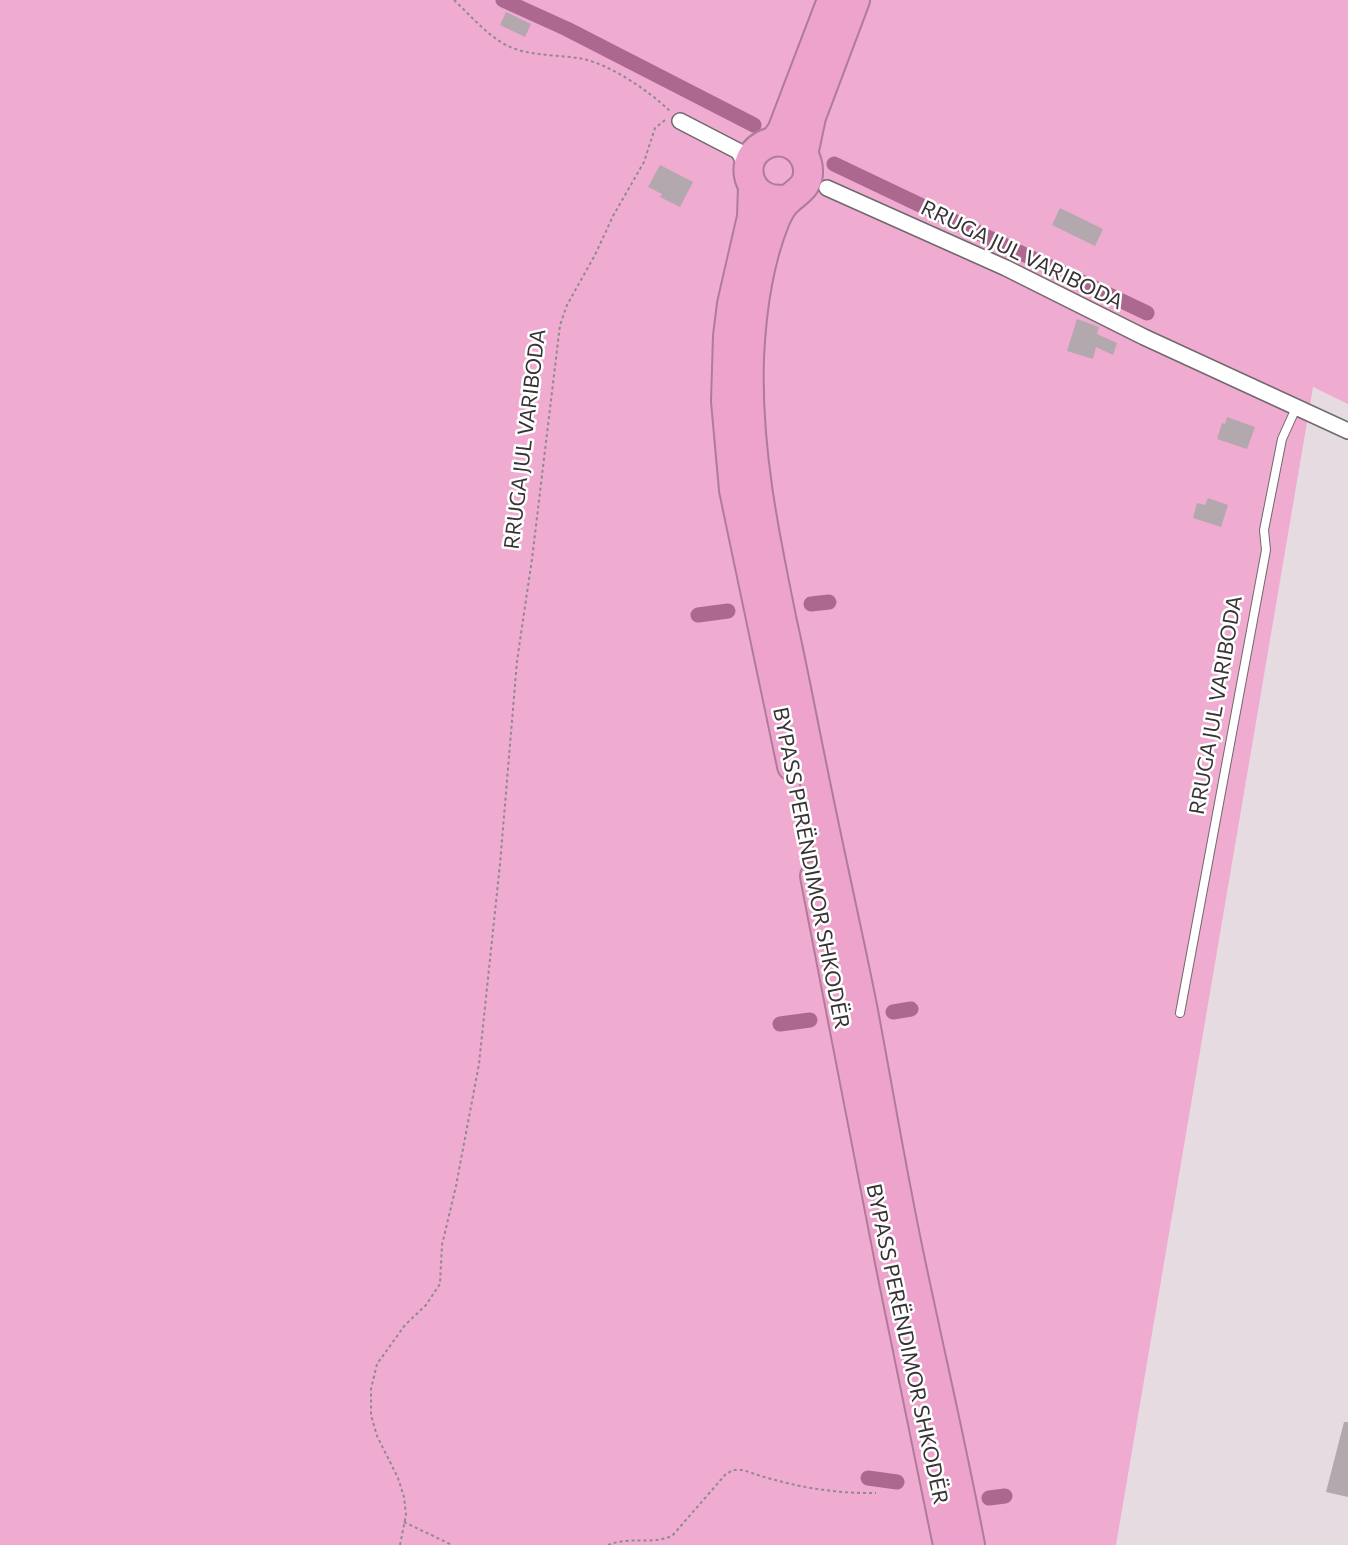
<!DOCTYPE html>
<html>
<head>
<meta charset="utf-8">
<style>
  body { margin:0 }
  canvas { display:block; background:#e6dbe1 }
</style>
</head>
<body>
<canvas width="1348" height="1545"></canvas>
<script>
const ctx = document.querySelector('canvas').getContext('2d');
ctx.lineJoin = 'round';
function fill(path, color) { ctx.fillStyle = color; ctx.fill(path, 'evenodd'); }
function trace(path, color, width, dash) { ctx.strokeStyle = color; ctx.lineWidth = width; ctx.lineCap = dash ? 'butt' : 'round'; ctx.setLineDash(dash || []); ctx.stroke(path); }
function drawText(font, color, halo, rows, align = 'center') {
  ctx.font = font + ' Commissioner,sans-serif'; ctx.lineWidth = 5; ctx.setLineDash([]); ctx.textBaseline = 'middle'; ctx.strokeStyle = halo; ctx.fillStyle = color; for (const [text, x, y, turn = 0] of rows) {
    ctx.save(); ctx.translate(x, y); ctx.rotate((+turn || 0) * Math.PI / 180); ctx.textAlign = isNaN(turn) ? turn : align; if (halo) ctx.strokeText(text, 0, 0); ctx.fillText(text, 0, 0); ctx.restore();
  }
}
const green = new Path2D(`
  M0,0H1348V404L1313,387L1116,1545H0Z`);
const canal = new Path2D(`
  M503,0L567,29L754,125
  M834,164L1147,313
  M811,604L829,602
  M698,615L728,611
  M893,1012L911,1009
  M780,1024L810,1020
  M868,1478L897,1482
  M989,1498L1005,1496`);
const building = new Path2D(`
  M506,12L531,24L525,37L500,25Z
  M660,165L693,182L680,207L660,197L662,194L648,187Z
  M1060,208L1103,229L1095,246L1052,225Z
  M1077,319L1099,327L1097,334L1117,343L1113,355L1096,347L1093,359L1067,351Z
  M1227,417L1255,427L1247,449L1217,439L1222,423L1225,424Z
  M1208,498L1228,505L1221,527L1193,518L1197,503L1205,505Z
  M1344,1422H1348V1497L1326,1492Z`);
const path = new Path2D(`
  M454,0C471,16 486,34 506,45C529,57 559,54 583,59C611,65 649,91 670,111
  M404,1522L452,1545
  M400,1545L406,1515L404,1497L398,1478L377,1436L371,1415V1389L377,1364L405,1325L426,1305L440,1284L442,1245L456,1186L479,1064L500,864L517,661L532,559L560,325L567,305L595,255L613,216L644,162L655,128L665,120
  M608,1545C631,1536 651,1545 672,1536L725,1475L733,1470H743C785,1485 831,1494 876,1493`);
const lane = new Path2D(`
  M1180,1013L1266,550L1264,530L1282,439L1296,408`);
const street = new Path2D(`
  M680,121L738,151L749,169
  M827,188L1006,268L1144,337L1348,431`);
const highway = new Path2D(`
  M774,142L782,131L832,0
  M803,155L811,117L855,0
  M753,187L752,217L732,304L728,336L726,401L734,490L792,766
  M788,199C746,207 734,155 769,143C788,137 807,150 808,170C809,186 798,191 788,200C782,205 778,213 775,220C758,262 751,313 749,358C746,448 764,535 782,622C793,671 802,720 812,768C828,848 846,927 862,1006C878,1091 892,1176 910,1261C930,1356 952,1450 970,1545
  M815,876L891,1267L948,1545`);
const streetNames = [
  ["RRUGA JUL VARIBODA",1022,255,26],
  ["RRUGA JUL VARIBODA",525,439,-83],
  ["RRUGA JUL VARIBODA",1216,705,-80],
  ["BYPASS PERËNDIMOR SHKODËR",811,868,79],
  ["BYPASS PERËNDIMOR SHKODËR",907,1344,78]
];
fill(green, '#f0abd1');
trace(canal, '#ad6890', 15);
fill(building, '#b2a8ad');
trace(lane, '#71686d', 10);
trace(street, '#71686d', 18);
trace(highway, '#ae7c98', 32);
trace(path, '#90898d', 2, [3, 3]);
trace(lane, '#fff', 8);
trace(street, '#fff', 15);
trace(highway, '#eda3cc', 28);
drawText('21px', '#383436', '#fff', streetNames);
</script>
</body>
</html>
